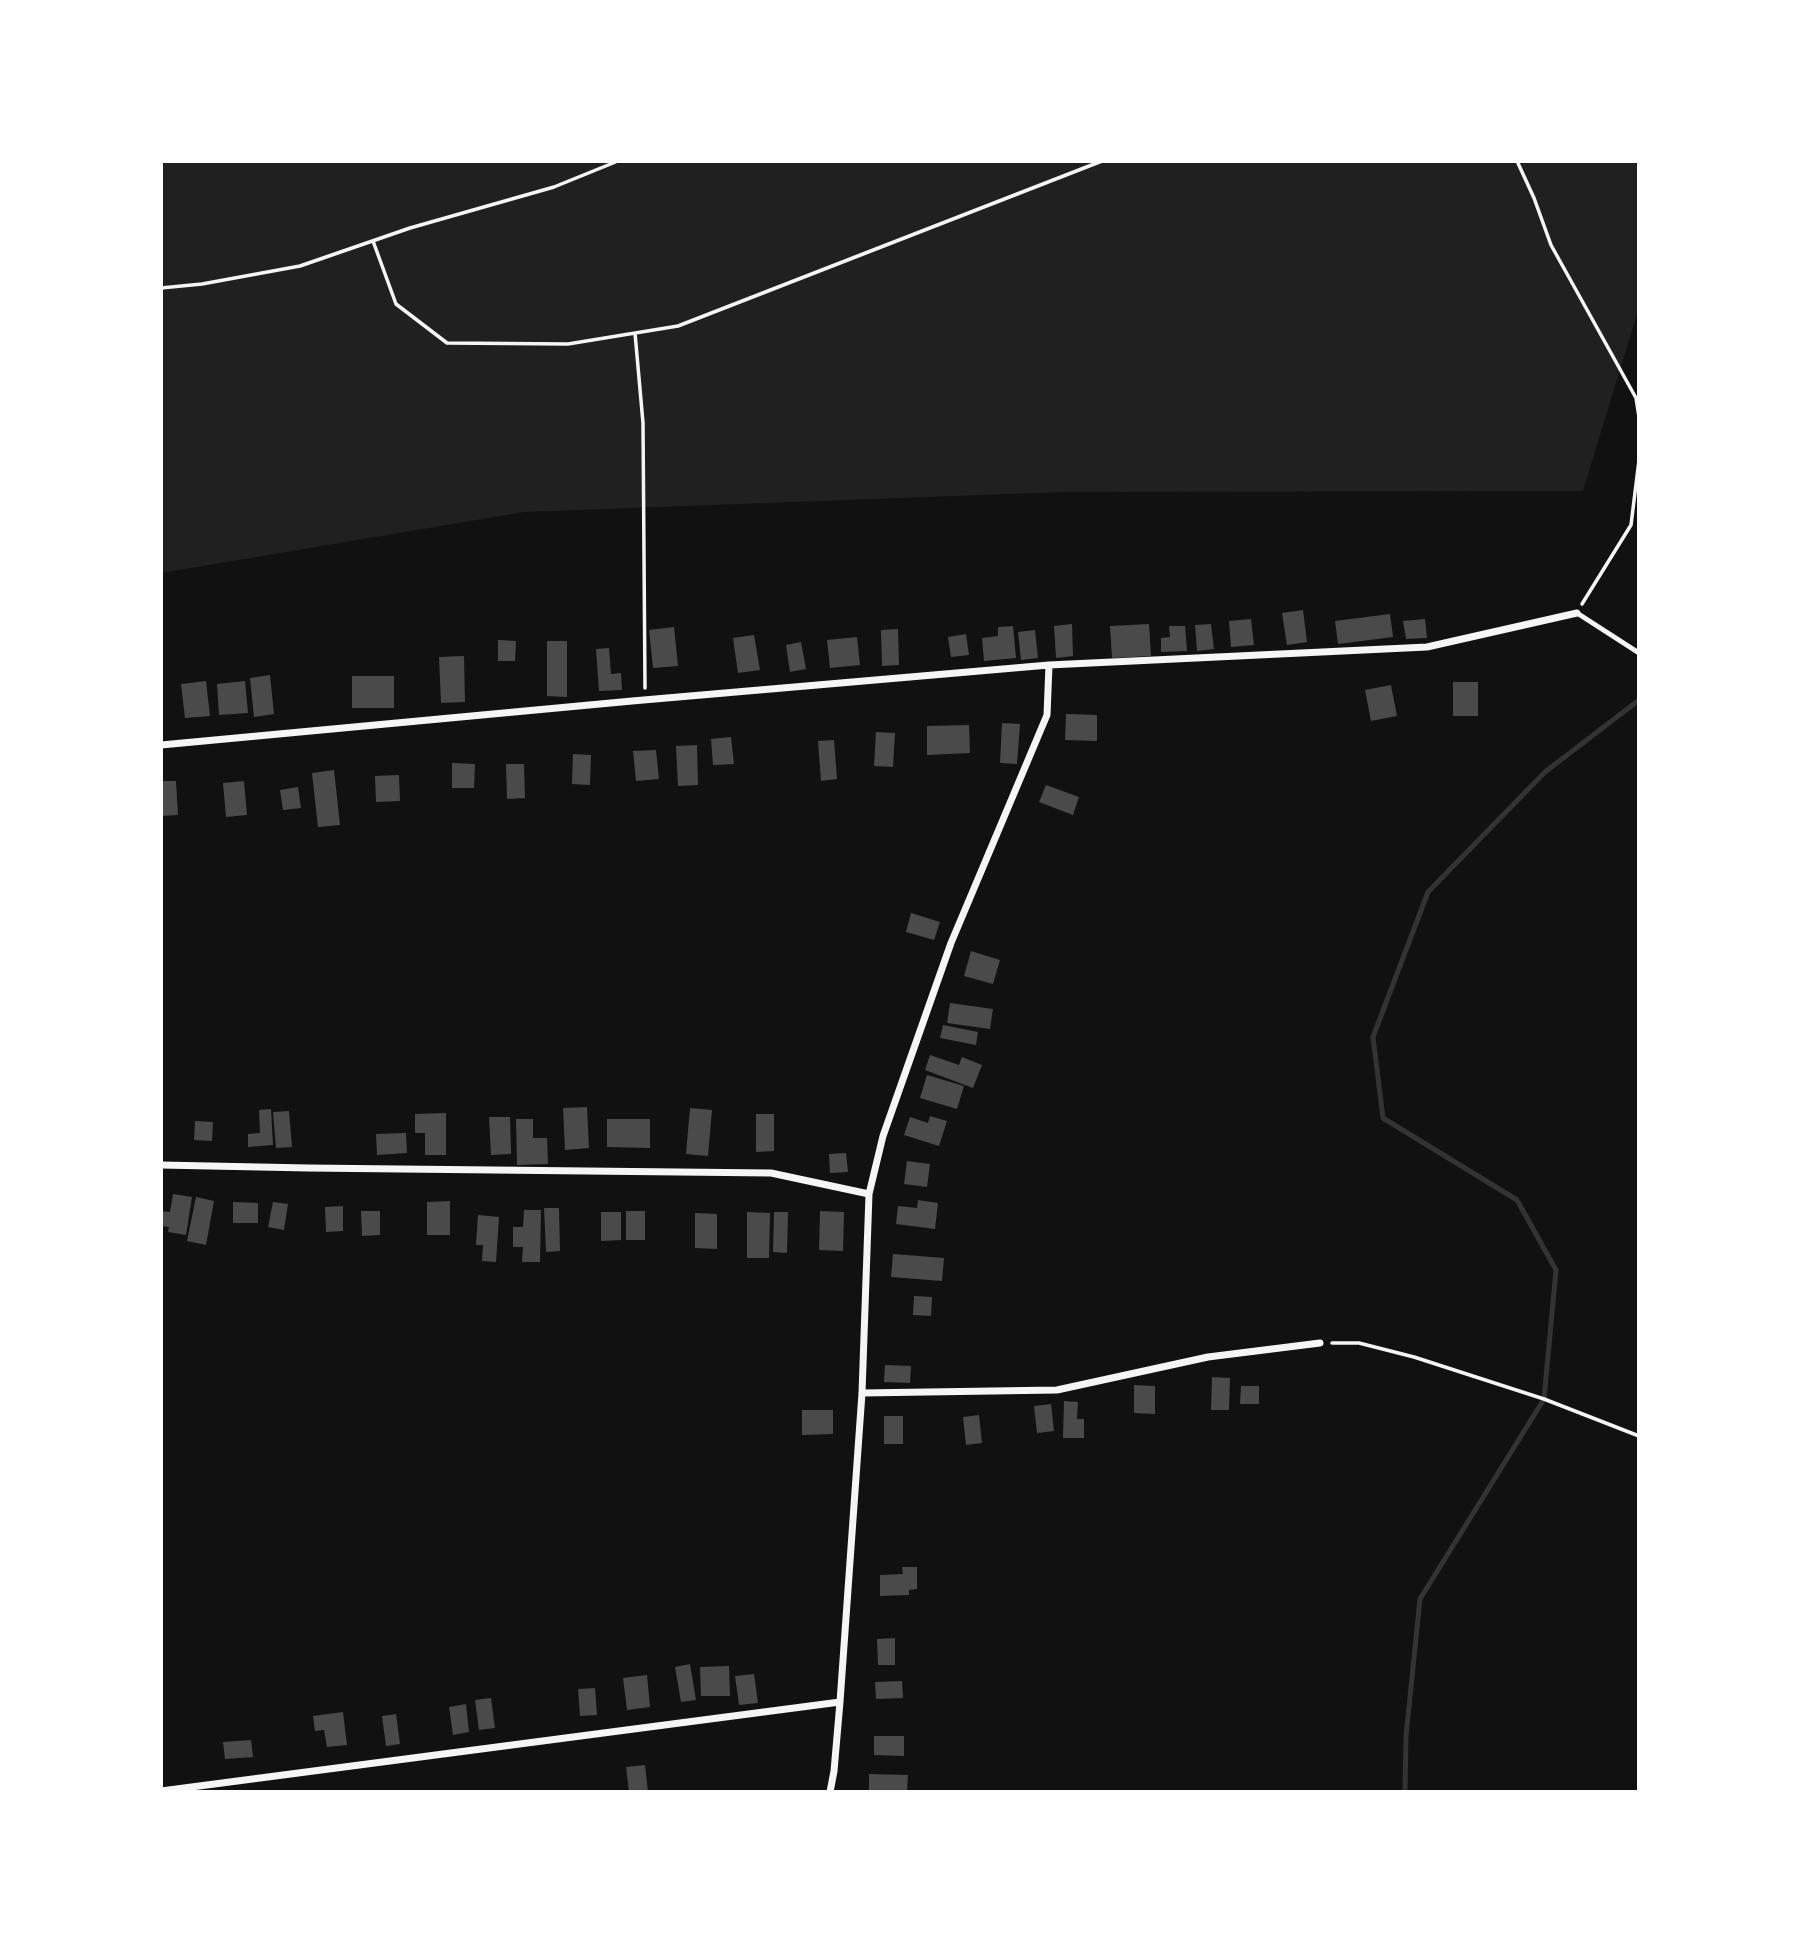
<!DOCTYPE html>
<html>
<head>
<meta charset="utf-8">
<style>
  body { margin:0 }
  #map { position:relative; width:1800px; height:1953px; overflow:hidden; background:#111; font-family:"Sofia Sans Condensed",sans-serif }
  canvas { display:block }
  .frame { position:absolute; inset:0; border:163px solid #fff; pointer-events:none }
</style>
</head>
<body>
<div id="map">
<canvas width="1800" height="1953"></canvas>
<div class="frame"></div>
</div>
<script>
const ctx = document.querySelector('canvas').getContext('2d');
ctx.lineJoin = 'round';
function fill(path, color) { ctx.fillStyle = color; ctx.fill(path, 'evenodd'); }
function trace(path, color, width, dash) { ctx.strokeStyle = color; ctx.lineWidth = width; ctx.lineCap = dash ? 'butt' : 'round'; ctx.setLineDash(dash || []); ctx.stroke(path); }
const green = new Path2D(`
  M161,161H1639V307L1583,491L1061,492L524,512L161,573Z`);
const stream = new Path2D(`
  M1405,1792L1406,1736L1420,1599L1544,1399L1556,1270L1517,1200L1383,1118L1373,1037L1428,892L1545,772L1639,700`);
const building = new Path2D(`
  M1303,610L1307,642L1287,645L1282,613Z
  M1390,614L1393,637L1338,644L1335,621Z
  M1251,619L1254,645L1231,647L1229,621Z
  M1425,619L1427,638L1406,639L1403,621Z
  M1072,624L1073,656L1056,658L1054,626Z
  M1149,624L1151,656L1112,658L1110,626Z
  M1211,624L1214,649L1197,651L1195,625Z
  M1013,626L1016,658L984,661L982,638L998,636V627Z
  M1169,626H1185L1187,651L1161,652V638L1170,637Z
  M674,627L678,666L653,668L649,630Z
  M898,629L899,665L882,666L881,630Z
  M1035,630L1038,658L1021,660L1018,632Z
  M966,634L969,655L951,657L948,637Z
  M754,635L760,670L738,673L733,638Z
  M857,637L860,665L830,668L827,640Z
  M498,640L516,641L515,661H498Z
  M547,641H567V697L547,696Z
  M801,642L806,669L790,672L786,645Z
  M609,648L611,674L621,673L622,690L599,691L596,649Z
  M464,656L465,702L441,703L439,657Z
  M270,675L274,714L254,717L250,678Z
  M352,676H394V708H352Z
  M206,681L210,716L185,718L181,684Z
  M245,681L248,713L219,715L217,684Z
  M1453,682H1478V716H1453Z
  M1391,685L1397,716L1371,721L1365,690Z
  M1066,714L1097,715V741L1065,740Z
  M1002,723L1020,724L1017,764L1000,763Z
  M969,725L970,753L927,755V726Z
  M876,732L895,733L893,767L874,766Z
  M731,737L734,764L713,765L711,739Z
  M834,740L837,779L821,781L818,741Z
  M697,745L698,785L678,786L676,746Z
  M656,750L659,779L636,781L633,751Z
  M573,754L591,755L590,785L572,784Z
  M452,763L475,764L474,788H452Z
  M506,764H524L525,798L507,799Z
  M334,770L340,825L318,827L312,773Z
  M399,775L400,801L376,802L375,776Z
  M161,781H176L178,815L161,816Z
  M244,781L247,815L226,817L223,783Z
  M1046,785L1079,797L1073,815L1039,802Z
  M298,787L301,808L283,810L280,790Z
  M911,913L940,922L934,940L906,932Z
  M971,951L1000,960L993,984L964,976Z
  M950,1003L993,1009L990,1029L947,1023Z
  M943,1025L978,1032L976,1045L940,1038Z
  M930,1055L959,1065L962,1057L982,1065L973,1088L925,1070Z
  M927,1075L964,1086L957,1109L920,1098Z
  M587,1107L589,1148L565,1150L563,1108Z
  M690,1108L712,1110L708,1156L686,1154Z
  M271,1109L273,1145L248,1147V1134L260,1133L259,1110Z
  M289,1111L292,1147L276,1148L273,1112Z
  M446,1113V1155H425V1133H415V1114Z
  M756,1114H774V1151L756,1152Z
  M930,1116L947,1121L939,1146L904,1135L910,1117L928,1123Z
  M489,1117H510L511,1154L491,1155Z
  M516,1119H533V1138H547L548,1164L517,1165Z
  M607,1119H650V1148L607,1147Z
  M195,1121L213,1122L212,1141L194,1140Z
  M406,1133L407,1153L377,1155L376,1134Z
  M846,1153L848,1172L830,1173L829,1154Z
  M907,1161L930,1164L927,1187L904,1184Z
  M173,1194L192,1197L186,1235L168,1232L169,1227L161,1226L162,1211L170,1212Z
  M196,1197L214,1201L206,1245L187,1241Z
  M918,1200L938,1203L935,1229L896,1224L898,1206L917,1208Z
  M450,1201V1235H427V1202Z
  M233,1202L258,1203V1223H233Z
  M273,1202L288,1204L284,1230L268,1227Z
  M343,1206V1231L326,1232L325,1207Z
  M544,1208H559L560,1251L546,1252Z
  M524,1210H541L540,1262H522L523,1247H513V1227H523Z
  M361,1211H380V1235L362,1236Z
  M626,1211H645V1240H626Z
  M820,1211L844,1212L843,1251L819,1250Z
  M601,1212H621V1240L601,1241Z
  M747,1212L770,1213L769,1258H747Z
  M774,1212H788L787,1253L773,1252Z
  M695,1213L717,1214V1249L695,1248Z
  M478,1215L499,1217L496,1262L482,1261L483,1245H476Z
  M893,1254L944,1258L942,1281L891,1277Z
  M914,1296L932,1297L931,1316L913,1315Z
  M885,1365L911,1366L910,1383L884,1382Z
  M1212,1377L1230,1378L1229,1410H1211Z
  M1134,1385L1155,1386V1414L1134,1413Z
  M1241,1386H1259V1404H1240Z
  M1064,1401L1078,1402L1077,1419H1084V1438H1063Z
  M1051,1404L1054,1431L1037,1433L1034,1406Z
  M802,1410H833V1434L802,1435Z
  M979,1415L982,1443L966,1445L963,1417Z
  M884,1416H903V1444H884Z
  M902,1567H917V1589L909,1590V1595L880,1596V1575L903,1574Z
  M895,1638V1665H878L877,1639Z
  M690,1664L696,1700L681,1702L675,1667Z
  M729,1666L730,1696H701L700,1667Z
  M754,1674L758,1703L739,1705L735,1676Z
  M647,1675L650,1707L627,1710L623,1678Z
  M902,1681L903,1698L876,1699L875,1682Z
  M595,1688L597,1715L580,1716L578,1689Z
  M491,1698L495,1728L479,1730L475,1700Z
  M466,1704L469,1732L453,1735L449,1707Z
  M343,1712L347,1745L327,1747L324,1730L315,1731L313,1716Z
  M396,1714L400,1744L386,1746L382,1716Z
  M874,1736H904V1756L874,1755Z
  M251,1740L253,1757L225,1759L223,1742Z
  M645,1765L648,1792H629L626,1767Z
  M869,1774L908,1775L907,1792H869Z`);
const path = new Path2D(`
  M1517,161L1534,198L1551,245L1636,398L1639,417
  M373,241L396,304L447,343L568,344L678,326L1102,161
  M161,288L202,284L300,266L410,228L554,187L618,161
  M635,333L643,423L645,688
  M1582,604L1631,525L1639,460
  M1332,1343H1359L1414,1357L1544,1399L1639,1436`);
const service = new Path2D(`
  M1577,613L1639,653`);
const minor = new Path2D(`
  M161,745L632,701L1049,665L1427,647L1577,613
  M161,1165L308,1168L771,1173L869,1194
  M862,1393L1057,1390L1208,1357L1320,1343
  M161,1791L840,1702
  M830,1792L834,1771L840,1702L862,1393L869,1194L883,1136L951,943L1047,715L1049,665`);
fill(green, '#202020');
trace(stream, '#333', 5);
fill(building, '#4a4a4a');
trace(path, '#f5f5f5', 3.5);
trace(service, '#f5f5f5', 5);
trace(minor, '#f5f5f5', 7);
</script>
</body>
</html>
